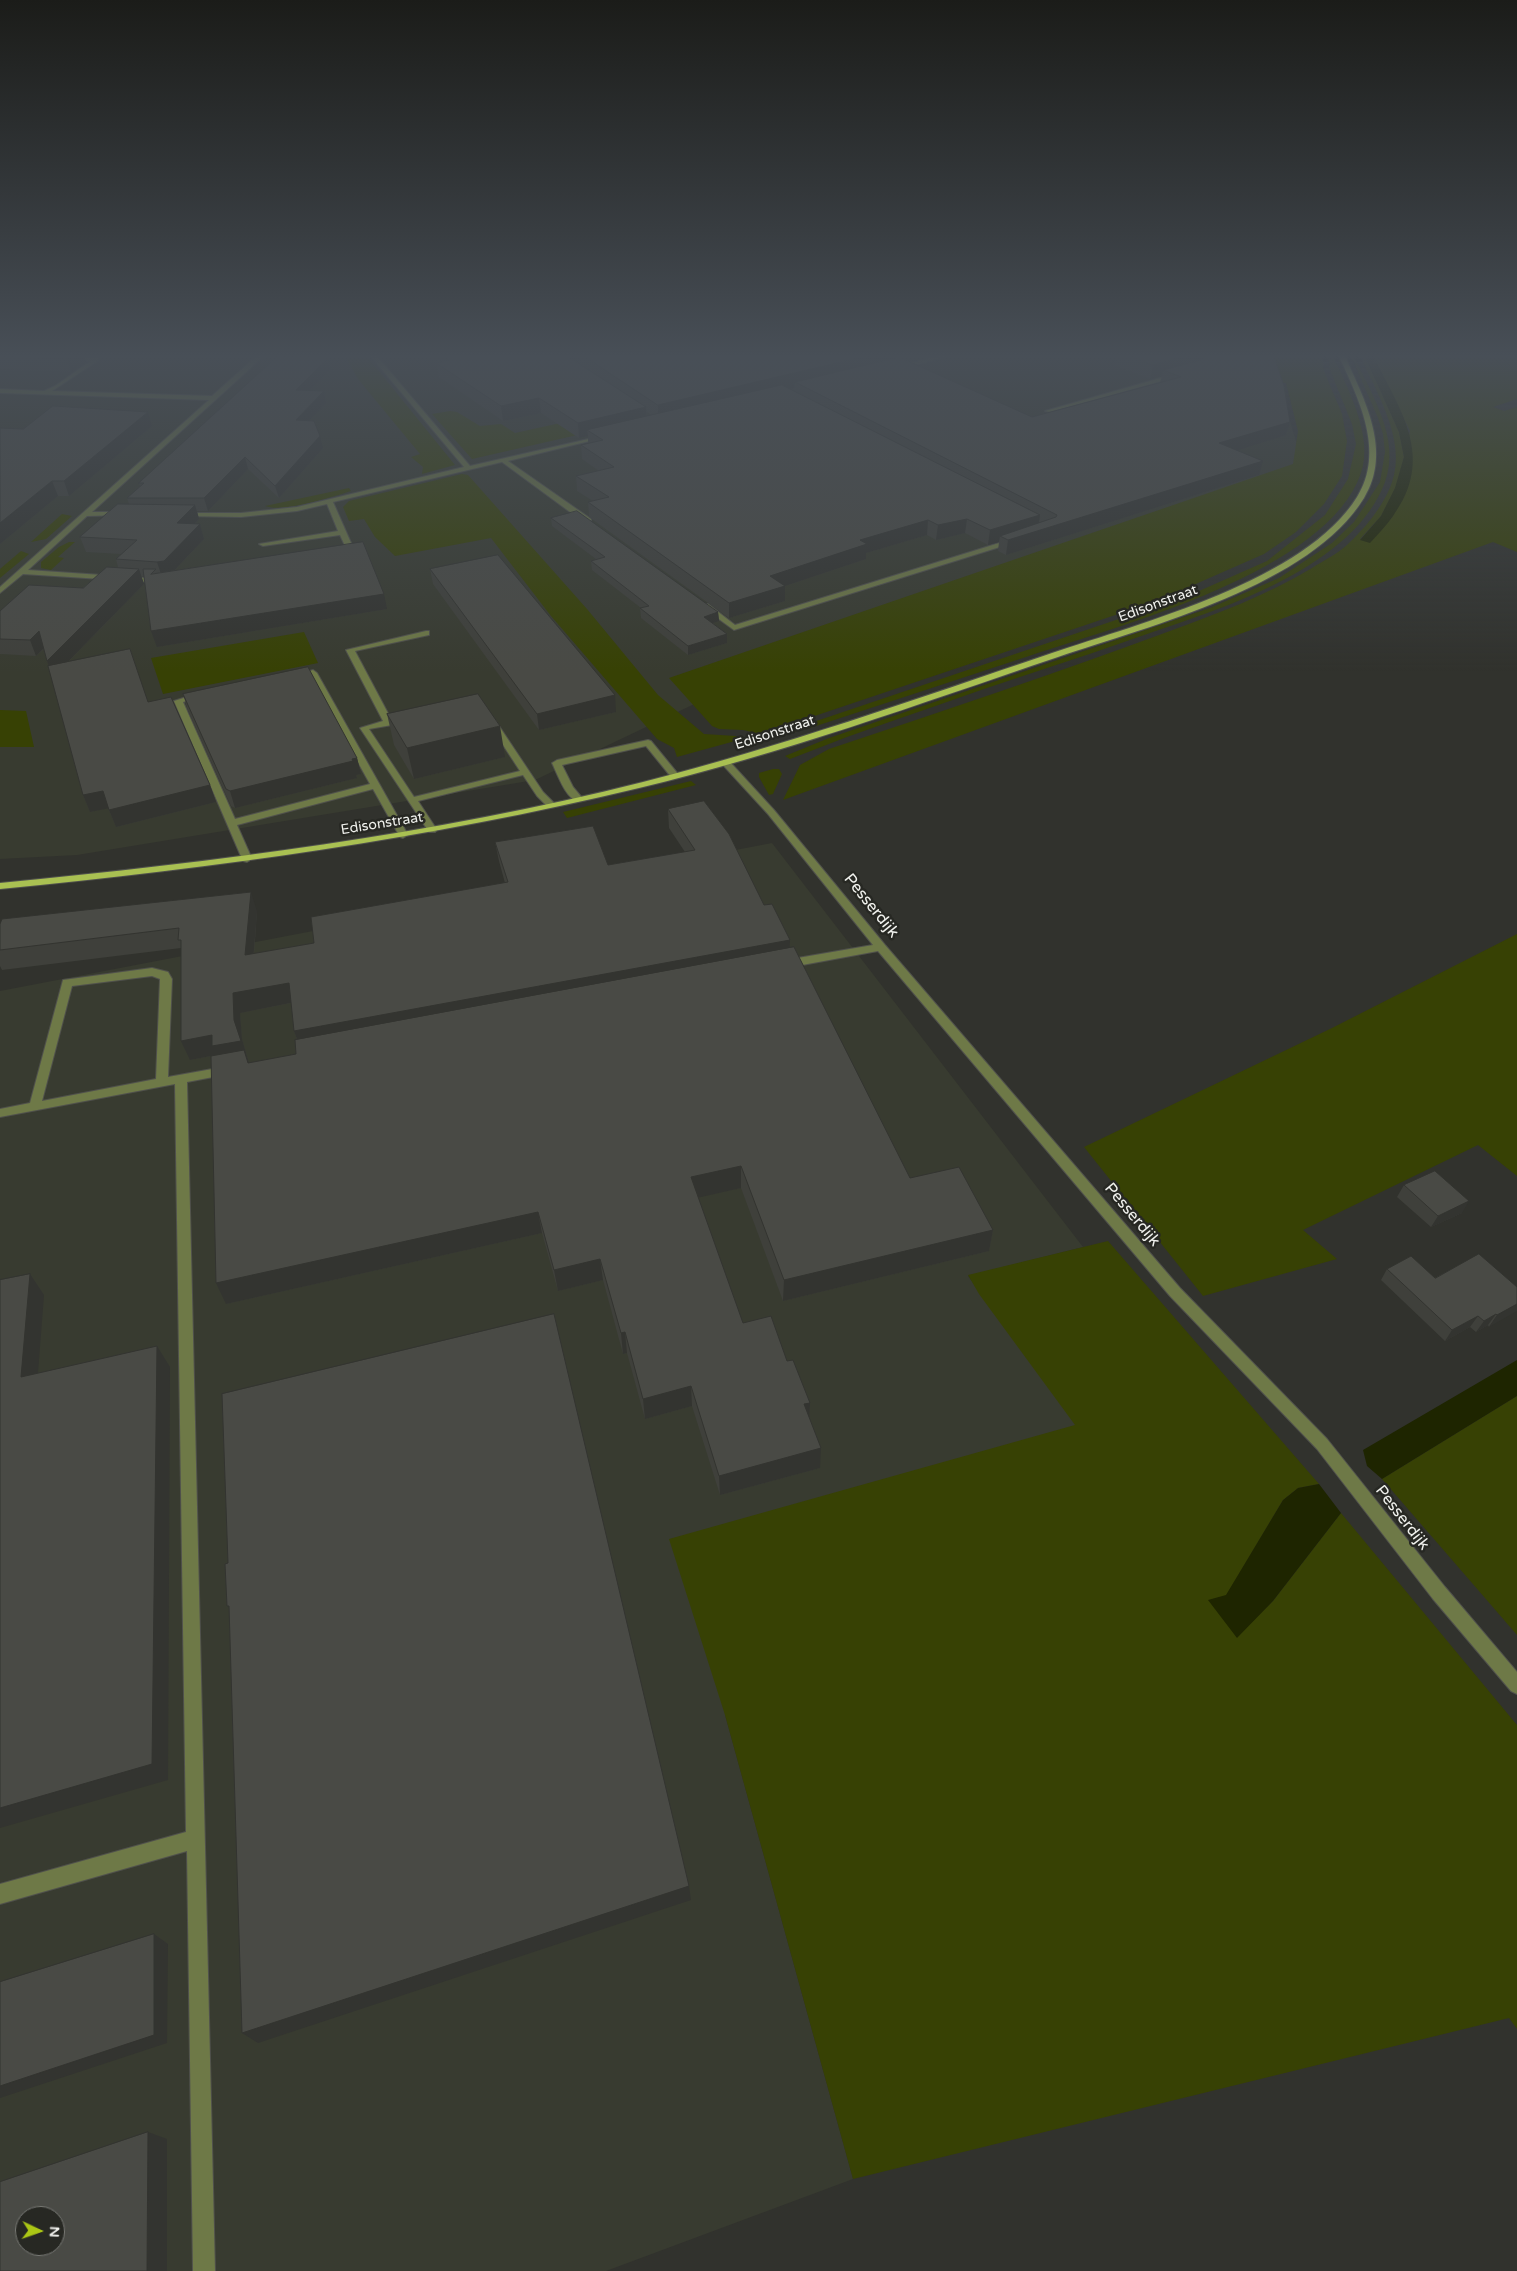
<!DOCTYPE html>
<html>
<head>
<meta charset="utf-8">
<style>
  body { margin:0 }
  #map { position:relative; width:1517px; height:2271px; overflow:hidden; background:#31322d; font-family:"Varela Round",sans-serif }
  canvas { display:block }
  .north { position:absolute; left:15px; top:2206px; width:50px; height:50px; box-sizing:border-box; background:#272823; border:1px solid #777874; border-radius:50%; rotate:93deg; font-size:14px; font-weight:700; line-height:20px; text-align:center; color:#f0f1ed }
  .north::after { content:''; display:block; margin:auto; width:18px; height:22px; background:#abc615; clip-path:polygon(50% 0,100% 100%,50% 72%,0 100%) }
</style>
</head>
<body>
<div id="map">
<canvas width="1517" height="2271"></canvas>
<div class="north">N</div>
</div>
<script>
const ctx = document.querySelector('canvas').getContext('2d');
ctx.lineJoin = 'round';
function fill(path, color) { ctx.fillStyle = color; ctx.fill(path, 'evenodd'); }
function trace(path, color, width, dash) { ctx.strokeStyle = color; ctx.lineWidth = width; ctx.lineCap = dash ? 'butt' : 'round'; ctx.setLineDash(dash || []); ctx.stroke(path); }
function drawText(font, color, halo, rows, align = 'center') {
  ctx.font = font + ' "Varela Round",sans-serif'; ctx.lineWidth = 5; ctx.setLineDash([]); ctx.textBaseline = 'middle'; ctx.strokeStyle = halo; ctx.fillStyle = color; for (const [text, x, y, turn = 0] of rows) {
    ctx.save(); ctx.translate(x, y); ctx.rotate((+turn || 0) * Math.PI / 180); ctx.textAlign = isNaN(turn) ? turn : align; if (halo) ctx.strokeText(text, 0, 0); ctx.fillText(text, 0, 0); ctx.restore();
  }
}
const built = new Path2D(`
  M0,354H1270L1304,468L774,666L535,780L77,855L0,859Z
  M772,843L1083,1247L968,1276L1208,1600L725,1715L853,2179L606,2271H0V991ZM25,2216H55V2246H25Z`);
const green = new Path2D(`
  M344,354H365L455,465L422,474L423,467L411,457L420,454L358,379Z
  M1265,354H1322L1324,371L1342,414L1347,441L1342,476L1324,504L1296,532L1264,554L1157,601L761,734L743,730L719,729L712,726L669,678L1293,464L1298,431L1286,383L1232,380Z
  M1328,354H1332C1347,387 1374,436 1361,473C1327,572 1121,625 1029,656C956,680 883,704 810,728L766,738L1190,595L1267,561L1325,515L1348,479L1356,444L1352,424L1330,370Z
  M1350,354H1353C1371,394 1401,438 1385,482C1354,566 1227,607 1150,633C1110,647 1069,661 1029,674C968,694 907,716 847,737L790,759L785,756L829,738L1210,608L1279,578L1332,543L1354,522L1380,482L1385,452L1383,434L1378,418Z
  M1359,354H1364L1399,432L1404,457L1396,487L1381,516L1360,539L1370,542L1393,516L1410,431L1372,354H1517V399L1493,407L1504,411L1517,407V552L1493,542L783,800L800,765L829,749C943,711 1057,673 1170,631C1219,613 1267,595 1312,568C1323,561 1337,554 1347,545C1365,528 1384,506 1392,482C1407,441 1376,391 1359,354Z
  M450,411L457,412L480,426L501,424L515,433L565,422L630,423L472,459L432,414Z
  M462,474L468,475L587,609L658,695L704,734L736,736L746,738L677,757L674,748L657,739L551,616L491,538L395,556L375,537L364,519L349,521L343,507L349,501Z
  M349,488L351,491C331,497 284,513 265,506Z
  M62,514L72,516L46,539L31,542Z
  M69,542H75L58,557L64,558L51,570L41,568V562L59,547Z
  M21,551L29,554L0,578V569Z
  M304,632L318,663L163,694L151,658Z
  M0,710L26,711L34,747H0Z
  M773,769H779L782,774L773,794L769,795L759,777V773Z
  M691,781L696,785L567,818L563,812Z
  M1517,934V1176L1478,1145L1303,1230L1337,1259L1203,1296L1084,1147L1332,1028Z
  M1108,1241L1319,1484L1298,1488L1283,1500L1226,1596L1236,1637L1273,1601L1341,1513L1517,1725V2029L1509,2018L853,2179L725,1715L669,1539L1075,1425L979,1294L968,1275Z
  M1517,1396V1635L1382,1479Z`);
const water = new Path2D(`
  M1364,354H1372C1400,410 1436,457 1393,516C1386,526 1378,534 1370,543L1360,540L1381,516L1395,488L1404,457L1399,432Z
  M1517,1360V1396L1382,1479L1367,1466L1363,1450Z
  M1319,1484L1341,1513L1273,1601L1237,1638L1208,1600L1226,1595L1283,1500L1298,1488Z`);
const minor = new Path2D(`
  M259,354H266L92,512H123L125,513V515L87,516L28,570L161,579L165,581L164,583L23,574L0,593V587L209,400L0,393V389L44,391L55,386L91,361L67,360L65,357H97L99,360L52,391L212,396Z
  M369,354H375L470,466L606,435V437L508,461L591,519V523H585L502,462L333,502L355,552C352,555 343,557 340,553L347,550L340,535L263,546L259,544L338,531L327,504L297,511L241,517L181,516L179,515L183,513H241L297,507L464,467Z
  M945,354H956L896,370L893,368Z
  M1178,373L1180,376L1050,412L1045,411Z
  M1012,539L1019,541L734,630L701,606L708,604L735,625Z
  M426,631H429V635L355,651L391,719L406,715L410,718L392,725L369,729L414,797L520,771L488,722L492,719L495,720L543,792L554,803V807H548L537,796L523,775L418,801L437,830L435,832H429L360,728L383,721L346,650Z
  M313,670L317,673L408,835L403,838L400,837L373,789L237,825L252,859L247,862L243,861L174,701L199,693L203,696L183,702L235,819L370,784L310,676L295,680L291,677Z
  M648,740L651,741L678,774V778H672L646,746L562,765L573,787L583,799L578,802C565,797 558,775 552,763L557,760Z
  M726,760L729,761L774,810L885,945L1180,1288L1327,1439L1445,1587L1517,1672V1694L1511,1691L1433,1599L1317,1449L1170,1296L878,951L786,968L782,967L781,964L786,960L873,945L768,814L723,765L721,763Z
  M152,968L168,972L172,979L168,1077L229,1066L235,1070L229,1074L187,1082L215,2271H193L187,1851L0,1904V1884L186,1832L175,1084L0,1117V1109L30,1103L63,980ZM152,976L160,979L156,1079L42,1101L72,986Z`);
const major = new Path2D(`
  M1338,354H1344C1364,399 1393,451 1364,498C1311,585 1150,626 1058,657C919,704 781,754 639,788C428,839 215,868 0,889V883C216,862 432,835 643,782C781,747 916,699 1052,653C1141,623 1306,580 1357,497C1386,451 1358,398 1338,354Z`);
const wall = new Path2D(`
  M0,354H97L95,356H84L86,362L71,372L0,369Z
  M425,354H889L888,360L1032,417L1160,383L1162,376L1150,379L1114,365L1116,357L1108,354H1203L1202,360L1290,422L1286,435L1237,450L1259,475L1006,555L998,551L999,542L988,545L965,533L936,540L927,535L866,553V559L785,586V601L729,618L589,517L588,502L593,501L577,491L576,476L599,471L582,459L581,445L588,443V436L579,438L541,413L503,421L439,377L437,366ZM580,361V365L576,362ZM647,412L651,415L647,416Z
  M328,358L331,369L309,391H324L326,403L309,420L323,448L279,498L248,469L208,511H197L199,519L195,524H200L204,539L174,571L387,609L157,647L144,576H141L144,584L69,661L149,702L210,785L216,802L116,827L108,808L90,812L83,795L44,649L36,656L0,654V611L83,588L118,567L116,559L121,554L86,552L80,537L129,504L127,498L140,486L139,483Z
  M148,412L152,426L69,496H58L0,544V428L23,429Z
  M551,518L718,612L719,621L713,623L727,634V643L688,655L641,618L640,608H641L592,570L591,561L596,559L552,526Z
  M430,569L616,712L539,730L433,584Z
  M183,694L357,758L361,774L356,775L357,778L235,808L231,806L188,711Z
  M387,714L505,757L414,779L394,745Z
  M668,809L764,905L789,948L910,1178L993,1230L989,1251L783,1301L741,1188L698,1197L743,1323L787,1361L810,1403L809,1416L820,1468L720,1495L692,1406L645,1419L627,1353L623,1354L603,1280L558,1291L542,1233L226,1304L211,1056L190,1060L181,948L2,970L0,966V924L257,911L254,954L314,943L505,883L499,861L495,842L608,865L685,852L669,828ZM291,1003L294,1031L297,1040L296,1054L249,1063L242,1039L240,1013Z
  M1404,1185L1462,1213L1431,1227L1397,1197Z
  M1387,1269L1435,1278L1517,1287L1489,1327L1488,1325L1476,1332L1470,1327L1445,1341L1381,1280Z`);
const shadedWall = new Path2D(`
  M73,354H83L86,362L71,372L67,359Z
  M572,354H579L580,361L572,363Z
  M875,354H889L888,366L795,382L794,388L658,420V405Z
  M1191,354H1203L1201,362L1163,370L1162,376L1150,379L1153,365Z
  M328,358L331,369L298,402L296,390Z
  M324,391L326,403L298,432L296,420Z
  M539,398L541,413L503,421L501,406Z
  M646,407L647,422L587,430L588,436L579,438L578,423Z
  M148,412L152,426L69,496L64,481Z
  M1290,422L1286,435L1216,457L1219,443Z
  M320,436L323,448L279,498L275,486Z
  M245,457L248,469L208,511L204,498Z
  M1263,461L1259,475L1006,555L1008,540Z
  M52,481L58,496L0,544V523Z
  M195,505L199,519L181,538L177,523Z
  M1040,515L1038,530L1000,536L999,542L988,545L990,530Z
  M967,519L965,533L936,540L938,525Z
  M928,520L927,535L866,553V559L785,586V601L729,618V603L770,576L860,540Z
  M200,524L204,539L169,576L162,577L157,562Z
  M139,569L144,584L53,677L47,661Z
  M384,594L387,609L157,647L151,631Z
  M718,612L719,621L704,626V617Z
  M39,631L45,647L36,656L30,640Z
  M727,634V643L688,655V646Z
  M615,695L616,712L539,730L537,714Z
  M500,726L505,757L414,779L407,748Z
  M357,758L361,774L356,775L357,778L235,808L230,791Z
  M210,785L216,802L116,827L109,810Z
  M103,791L110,808L90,812L83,795Z
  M251,892L257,911L252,974L245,955Z
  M790,940L789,959L301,1050L294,1031Z
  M289,983L295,1002L240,1013L242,1039L248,1060L252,1072L216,1055L190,1060L181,1041L212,1035L234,1020L233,993Z
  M741,1166V1188L692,1199L691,1177Z
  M1469,1201L1462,1213L1431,1227L1438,1216Z
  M538,1212L542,1233L226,1304L216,1283Z
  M993,1230L989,1251L783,1301L784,1280Z
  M600,1259L603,1280L558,1291L554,1270Z
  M30,1274L44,1295L36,1398L21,1377Z
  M1517,1304V1311L1489,1327L1497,1315Z
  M1496,1314L1488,1325L1476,1332L1484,1321Z
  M1478,1316L1470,1327L1445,1341L1452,1330Z
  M625,1332L627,1353L623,1354L621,1333Z
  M157,1346L170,1367L168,1780L0,1828V1808Z
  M691,1386L692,1406L645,1419L643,1399Z
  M810,1403L809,1423L804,1404Z
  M821,1448L820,1468L720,1495L719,1476Z
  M689,1886L691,1900L258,2043L242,2033Z
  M154,1934L168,1944L167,2043L0,2098V2086Z
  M148,2132L167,2139V2271H147Z`);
const building = new Path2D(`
  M0,354H73L67,359L0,356Z
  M438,354H564L646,407L578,423L539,398L501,406L436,363L449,360Z
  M581,354H875L658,405Z
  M1126,354H1191L1153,365Z
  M1210,354H1273L1284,386L1290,422L1219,443L1263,461L1008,540L1000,536L1056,517L1057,515L795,382L899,357L1032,417L1181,377L1163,370L1201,360Z
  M278,356L328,358L296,390L324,391L296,420L314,421L320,436L275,486L245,457L204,498H127L144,483H139Z
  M782,385L1040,515L990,530L967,519L938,525L928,520L860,540L867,544L770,576L785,586L729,603L588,502L609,497L576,476L614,467L581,445L603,440L587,430Z
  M53,406L148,412L64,481H52L0,523V428L23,429Z
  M118,504L195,505L177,523L200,524L164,561L157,562L116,559L137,540L80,537Z
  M577,511L718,612L704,617L727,634L688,646L640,608L649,606L591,561L605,557L551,518Z
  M363,542L384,594L151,631L143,569H156L151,574Z
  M498,555L615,695L537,714L430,569Z
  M107,567L139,569L47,661L39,631L30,640L0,639V611L29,585L83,588Z
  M130,649L148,702L171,697L210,785L109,810L103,791L83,795L48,666Z
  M308,667L357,758L352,759L353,761L230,791L226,789L183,694Z
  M478,694L500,726L407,748L387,714Z
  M704,801L729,834L764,905L772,904L790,940L294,1031L289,983L233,993L234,1020L241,1041L212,1046V1035L181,1041V940H178L179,928L0,950V924L2,919L251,892L245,955L314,943L311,917L508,882L495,842L593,826L608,865L695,850L668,809Z
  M794,947L910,1178L959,1167L993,1230L784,1280L741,1166L691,1177L743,1323L771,1316L787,1361L793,1360L810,1403L804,1404L821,1448L719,1476L691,1386L643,1399L625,1332L621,1333L600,1259L554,1270L538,1212L216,1283L211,1056L244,1050L248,1063L296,1054L295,1040Z
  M1435,1171L1469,1201L1438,1216L1404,1185Z
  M1479,1254L1517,1287V1304L1497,1315L1496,1314L1484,1321L1478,1316L1452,1330L1387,1269L1411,1256L1435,1278Z
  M30,1274L21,1377L157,1346L152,1764L0,1808V1280Z
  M554,1314L689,1886L242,2033L229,1606H227L225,1564L228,1563L222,1394Z
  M154,1934V2035L0,2086V1982Z
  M148,2132L147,2271H0V2182ZM25,2216H55V2246H25Z`);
const farStreetnames = [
  ["Edisonstraat",1158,604,-20],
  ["Edisonstraat",775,733,-18],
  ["Edisonstraat",382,824,-9]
];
const streetNames = [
  ["Pesserdijk",871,906,51],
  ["Pesserdijk",1132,1215,50],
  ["Pesserdijk",1402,1518,52]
];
fill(built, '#383b30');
fill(green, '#374104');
fill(water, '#1e2500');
trace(minor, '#50514c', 2);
trace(major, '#50514c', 2);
fill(minor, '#6e7947');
fill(major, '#a9c052');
fill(wall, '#3f403b');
fill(shadedWall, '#333430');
fill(building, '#494a45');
trace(building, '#333430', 1);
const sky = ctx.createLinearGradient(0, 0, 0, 672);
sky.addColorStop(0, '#1b1c19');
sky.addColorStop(0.53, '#484f57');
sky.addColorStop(1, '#484f5700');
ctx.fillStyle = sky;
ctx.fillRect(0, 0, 1517, 672);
drawText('14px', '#f0f1ed', '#272823', farStreetnames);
drawText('16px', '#f0f1ed', '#272823', streetNames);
</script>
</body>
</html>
